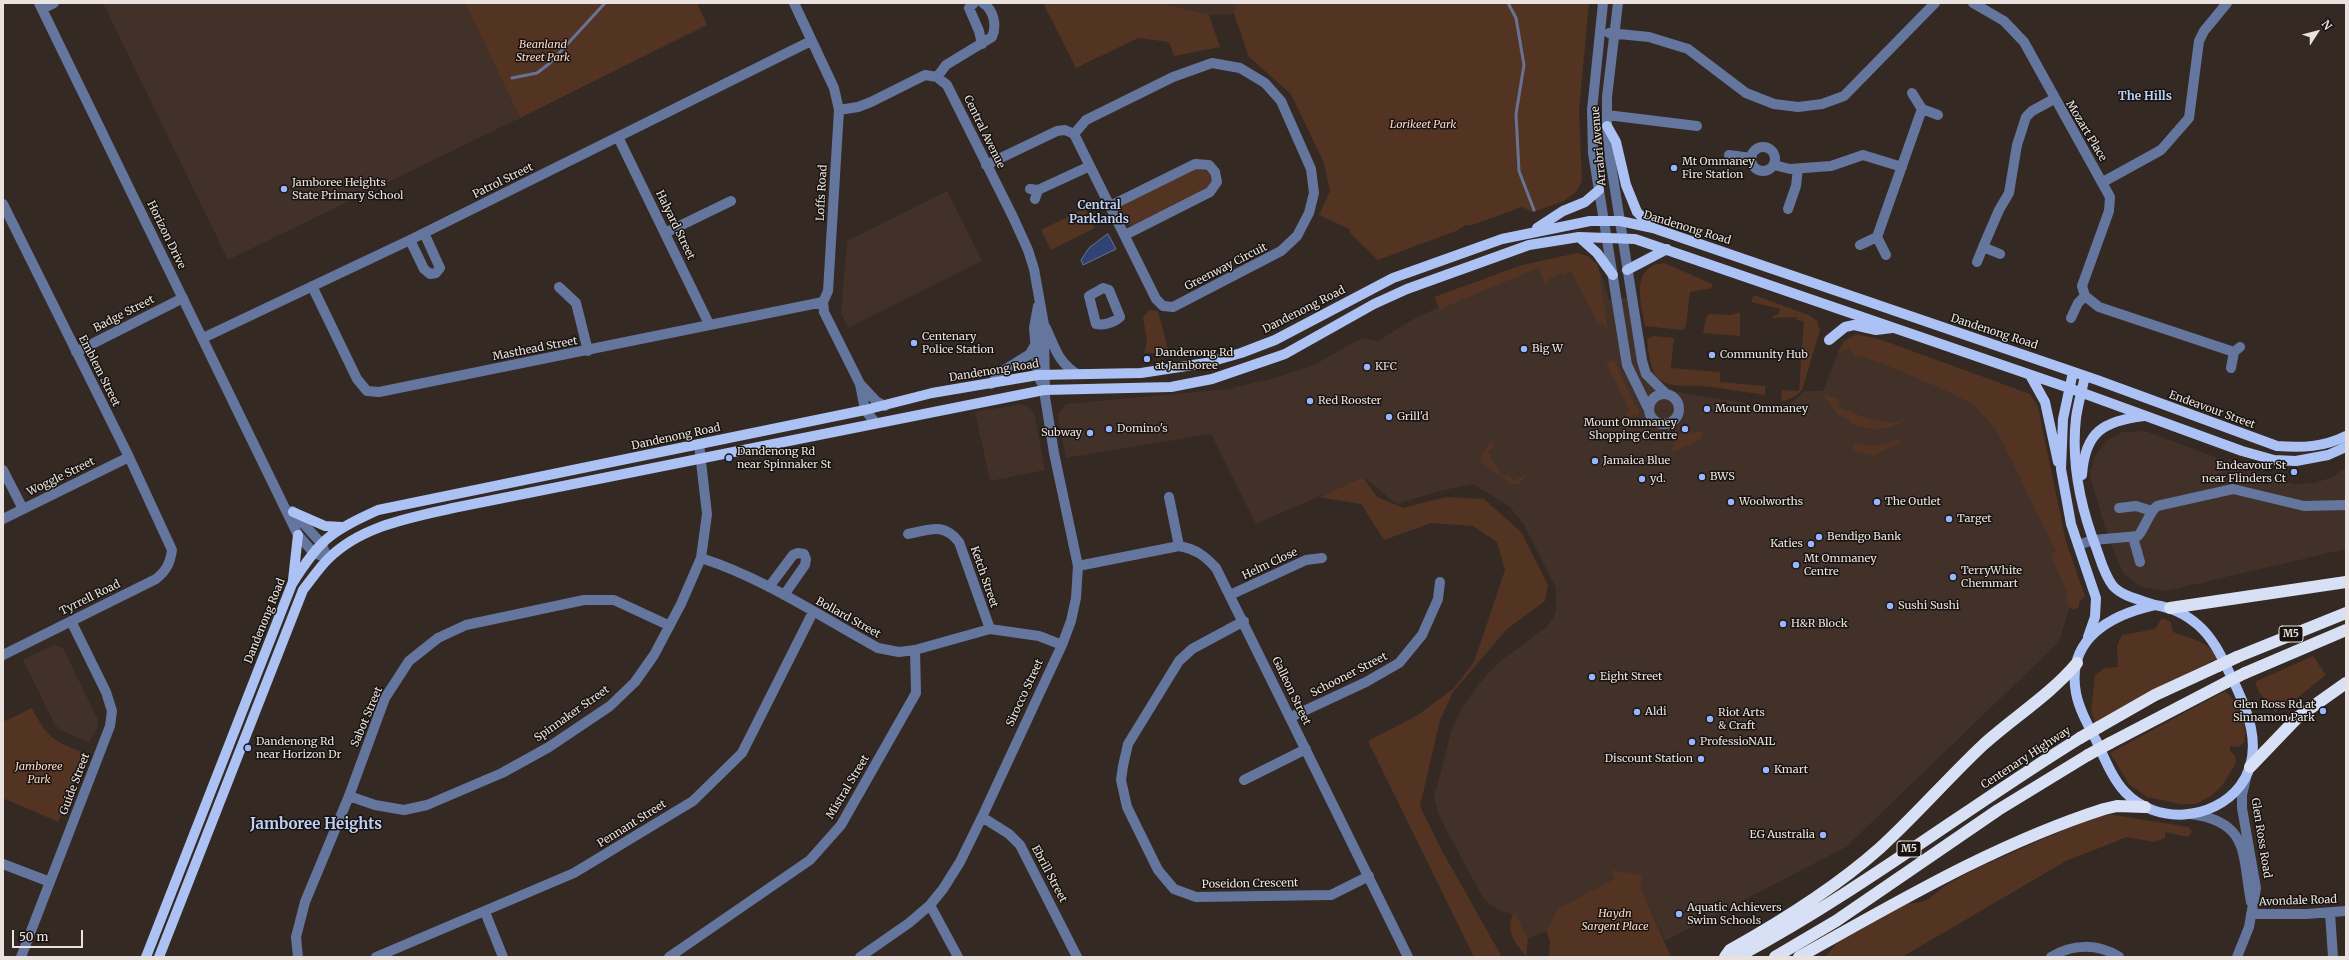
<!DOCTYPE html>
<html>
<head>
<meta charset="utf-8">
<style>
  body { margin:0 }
  #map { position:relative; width:2349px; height:960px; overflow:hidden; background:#342923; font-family:Merriweather,serif }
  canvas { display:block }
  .frame { position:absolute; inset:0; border:4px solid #e9e2de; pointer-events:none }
  .north { position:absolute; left:2297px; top:12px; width:40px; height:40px; -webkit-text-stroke:3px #181310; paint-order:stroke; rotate:54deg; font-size:11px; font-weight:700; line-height:16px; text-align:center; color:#e9e2de }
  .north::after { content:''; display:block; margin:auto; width:14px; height:18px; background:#e9e2de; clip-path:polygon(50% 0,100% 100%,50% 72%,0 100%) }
  .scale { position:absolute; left:12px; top:930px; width:71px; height:18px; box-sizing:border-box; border:2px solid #e9e2de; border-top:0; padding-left:5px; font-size:12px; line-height:14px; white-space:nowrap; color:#e9e2de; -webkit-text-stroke:3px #181310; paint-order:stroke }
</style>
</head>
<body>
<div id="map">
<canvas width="2349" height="960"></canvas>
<div class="frame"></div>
<div class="north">N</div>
<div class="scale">50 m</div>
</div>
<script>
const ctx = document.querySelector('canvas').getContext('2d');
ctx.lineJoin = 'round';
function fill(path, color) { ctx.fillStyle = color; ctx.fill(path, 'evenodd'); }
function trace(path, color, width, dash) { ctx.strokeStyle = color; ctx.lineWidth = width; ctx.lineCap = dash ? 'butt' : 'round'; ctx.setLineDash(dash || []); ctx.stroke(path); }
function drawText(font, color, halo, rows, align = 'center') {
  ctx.font = font + ' Merriweather,serif'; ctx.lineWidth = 3; ctx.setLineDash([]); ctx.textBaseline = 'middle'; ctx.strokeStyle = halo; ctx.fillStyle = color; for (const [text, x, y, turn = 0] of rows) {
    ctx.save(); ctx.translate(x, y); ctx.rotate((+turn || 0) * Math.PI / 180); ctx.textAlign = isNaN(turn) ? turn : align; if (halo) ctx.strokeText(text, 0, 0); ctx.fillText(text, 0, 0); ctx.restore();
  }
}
const built = new Path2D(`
  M103,3H465L520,118L228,260Z
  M1163,3H1235L1234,14L1209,15Z
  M947,191L982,261L848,328L841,313L847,241Z
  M1564,258L1590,260L1602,275L1609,300L1637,296L1649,367L1664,385L1677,392L1764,406L1790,404L1804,391H1823L1843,341L1857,333L1998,382L2075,590L2059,642L1846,847L1665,941L1640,886L1546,932L1528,938L1516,915L1501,911L1489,904L1482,896L1439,816L1434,798L1451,732L1461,709L1477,686L1498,663L1546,627L1553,619L1556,610V588L1524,525L1510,507L1473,484L1440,491L1397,504L1363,477L1256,524L1211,434L1066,458L1057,414L1067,404L1228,389L1274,378L1312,366L1362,338L1378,341L1410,321L1500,277Z
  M1021,404L1031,409L1035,417L1045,470L990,481L975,412Z
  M2145,431L2269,477L2294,484L2314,483L2333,477L2346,467V549L2166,591L2141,587L2123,573L2108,537L2090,476L2095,456L2106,441L2122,432Z
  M53,645L63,648L98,720L97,729L89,742L62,731L55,725L23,660Z`);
const green = new Path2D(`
  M465,3H697L707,25L520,118Z
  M1043,3H1163L1209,15L1220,47L1174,56L1169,42L1138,38L1076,68Z
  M1235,3H1589L1579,110L1582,181L1576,192L1564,201L1533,212L1522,207L1472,225H1466L1456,231L1378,260L1351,234L1349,229L1319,215L1330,191L1324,163L1291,94L1249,57L1234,14Z
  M1196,168L1209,172L1211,182L1207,189L1133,225C1124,225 1120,220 1118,211L1122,204Z
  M1085,208L1095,228L1051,250L1041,230Z
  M1577,253L1588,256L1598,265L1608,330L1603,323H1598L1571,271L1563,275L1562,272L1549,279L1550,282L1545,284L1538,268L1440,309L1434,297L1522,265Z
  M1664,263L1712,284V288L1690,292L1686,326L1682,330L1645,326C1641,303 1630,266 1664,263Z
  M1754,295L1811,316L1817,321L1820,330L1803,387C1799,396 1790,400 1781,401L1782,390L1799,391L1804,321L1796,320L1797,317L1772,318L1773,316L1779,314L1780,309L1751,302Z
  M1149,310L1158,311L1169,353H1144L1147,341L1143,317Z
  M1740,312V336L1703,333L1706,318L1709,314L1732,315Z
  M1858,335L1879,339L2030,394L2038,407L2066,542L2085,596L2079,602V607L2073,610L2068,605L2066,590L2050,553L2056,551L1996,429L1976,407L1954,394L1884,364L1860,356L1855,358L1849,348L1837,353L1846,341Z
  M1654,336L1674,338L1671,368L1720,372V382L1765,386V395C1744,392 1722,388 1701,386C1689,385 1672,388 1662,381C1649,373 1649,352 1647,339Z
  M1614,359L1635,405L1640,410L1637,417L1635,414L1628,417L1626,413L1630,410L1606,363Z
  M1823,394L1839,400L1838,407C1860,415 1885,429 1908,419C1885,431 1874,432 1849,423L1850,420L1837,414Z
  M1703,431L1701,439L1671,453L1675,441L1672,440L1675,435Z
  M1902,439V441L1874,456L1853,450L1854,442L1872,446Z
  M1492,441L1494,447L1488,452L1502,477L1509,474L1513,481L1541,467L1528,474L1519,484L1514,485L1481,462V456Z
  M1363,477L1377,497L1403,508L1446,497L1484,499L1521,532L1548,585L1545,601L1507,629L1453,692L1440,720L1420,806L1441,849L1502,957H1474L1368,741L1418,715L1454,688L1474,662L1505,570L1497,542L1473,526L1431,523L1384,540L1361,504L1319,497Z
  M2162,618L2171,622L2173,632C2191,639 2207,640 2218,658L2095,723L2091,711L2095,675L2105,668L2118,667L2117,646L2122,635L2155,629Z
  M2313,656L2326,675L2297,698H2291L2275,712L2259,692L2255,682Z
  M2225,691C2240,704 2248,724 2244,743L2238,747L2230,746V751L2235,756L2236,763L2222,786L2211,796L2196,804H2180L2147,797L2129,784L2110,753Z
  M32,708C49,741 54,740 86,754L58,822L3,798V722Z
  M2108,814L2189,827L2192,832L2188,837L2165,832V838L2154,842L2127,837L2066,861L1902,957H1825L1838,942L1909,903C1928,905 1936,891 1951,882C1971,870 1993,861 2014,852C2045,838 2075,824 2108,814Z
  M1611,870L1643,875L1640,886L1671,957H1549L1550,941L1546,931L1559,908L1615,879Z
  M1513,913L1516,915L1528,938L1526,956C1514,942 1506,932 1513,913Z`);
const water = new Path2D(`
  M1108,234L1116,249L1083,265L1081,260L1089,248Z`);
const stream = new Path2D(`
  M1508,3L1516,18L1524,65L1516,114L1519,171L1534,210
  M512,78L537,73L550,63L605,3`);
const minor = new Path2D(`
  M39,3L298,535L313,552L328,559
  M794,3L834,88L839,110L828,291L823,302L824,312L860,384L865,410L875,422
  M974,3L969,8L979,31L982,44
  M1603,3L1592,110L1593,153L1627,365L1648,408
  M1618,3L1607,97V126L1610,158L1642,361L1646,374L1665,393
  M1973,3L2004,21L2024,42L2110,197L2109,211L2082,286L2085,296L2099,307L2234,352
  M42,9L54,3
  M1609,33L1649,37L1688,49L1746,93L1774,104L1798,107L1822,104L1844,96L1935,3
  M937,77L946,65L992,37C997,26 994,10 983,3
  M1912,93L1922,109L1938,115
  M839,110L858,107L871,102L925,75L937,77L947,85L1013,217L1028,250L1034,269L1044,325L1045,397L1054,453L1078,566L1076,598L1071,621L1062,645L982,817L960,862L943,889L930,905L909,923L860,957
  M1607,115L1697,126
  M618,137L709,324
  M1751 159a12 12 0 1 1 24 0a12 12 0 1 1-24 0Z
  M1729,155L1751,158
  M986,165L1057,131L1065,130L1074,134L1086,120L1173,77L1212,63L1240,68L1265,83L1281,101L1311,169L1314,193L1309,213L1297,236L1281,251L1173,307L1163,306L1156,299L1074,134
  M1774,165L1790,169L1831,166L1863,155L1902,167
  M2103,182L2161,150L2189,118L2199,41L2204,31L2227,3
  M1030,189L1038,190L1035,199
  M1038,190L1090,166
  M3,204L129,457L172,550C170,563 167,570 156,579L3,655
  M1110,206L1195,164L1209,165L1215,172L1217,182L1210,192L1125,235
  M1788,209L1796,186L1798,169
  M665,233L731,201
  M1877,237L1922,109
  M410,240L424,269L430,274L436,273L440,268L424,233
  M1860,245L1877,237L1886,255
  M1983,247L1999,210L2009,193L2017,145L2026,117L2032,111L2054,99
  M1977,262L1983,247L2000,254
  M312,286L357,379L367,391L379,392L823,302
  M559,287L576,303L588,351
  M1103,288L1109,290L1120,317C1115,322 1103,326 1096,324L1089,296Z
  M1038,306L1034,328L1038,375L1041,382
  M2071,318L2078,303L2085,296
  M1046,328C1055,348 1058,362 1077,374
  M203,338L410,240L811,41
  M76,352L183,298
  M2231,368L2234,352L2240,347
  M860,384L876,401L885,406
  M991,384L1001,372L1030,354L1035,345
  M1649 409a15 15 0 1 1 30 0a15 15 0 1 1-30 0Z
  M3,470L23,509
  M1169,497L1179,546
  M2119,508L2136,506L2152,511
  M292,511L321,543L325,552
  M3,519L129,457
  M908,534C930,530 943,522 959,542L990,629
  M2133,537L2140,562
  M2078,545L2093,540L2138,536C2146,526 2148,514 2157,506L2233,489L2304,506L2346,505
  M701,558C764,578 821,617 878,648L899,652L915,650L990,629L1039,636L1062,645
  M1078,566L1179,546C1196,549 1205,556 1216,568L1408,957
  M769,587L793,555L798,553L804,554L806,559L805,565L784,595
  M1230,595L1306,560L1322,558
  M1244,621L1192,649L1179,661L1128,744L1123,766L1121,780L1127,807L1158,870L1174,889L1196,897L1331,895L1369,876
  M1291,717L1366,682L1399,663L1422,635L1438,599L1440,582
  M1244,780L1306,749
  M349,796L375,805L404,810L427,805L502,773L549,747L610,706L635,682L654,655L681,604L701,558L707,514L699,444
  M2191,814C2250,822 2242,855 2251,902
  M982,817L1009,834L1020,845L1077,957
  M3,864L50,882
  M930,905L958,957
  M485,912L503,957
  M2330,913L2333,957
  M2251,914H2306L2346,911
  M21,957L110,726L112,711L106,692L71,621
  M298,957L296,937L305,902L349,796L385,698L409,661L438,638L466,625L584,600H614L668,625
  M376,957L574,873L693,801L742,753L813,612
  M669,957L810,860L841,825L916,693L915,650
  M2051,957C2072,944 2098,943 2119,957
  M2237,957L2249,927L2256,888L2242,808V795L2246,778`);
const major = new Path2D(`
  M1607,126L1616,142L1626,185L1637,212L1653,228
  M1537,228L1563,211L1585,202L1599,190
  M1579,237L1597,253L1613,275
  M1627,270L1667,249
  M1829,340L1845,327L1854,325L1876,330L1892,328
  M2073,372L2063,419L2061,469L2071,524L2096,598L2095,617L2088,637
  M2030,375L2045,402L2058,462
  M2085,376C2082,390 2078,404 2076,418C2071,462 2081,509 2097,550C2101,562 2105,576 2113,586C2123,597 2141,600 2155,605
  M2082,475C2085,431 2104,421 2144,416
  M293,512L325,526L342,527
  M293,580L298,535
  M2155,605C2172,608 2184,613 2198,625C2212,637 2221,655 2229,672C2246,706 2267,750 2240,786C2213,821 2156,825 2125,792C2112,778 2104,757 2096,740C2088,725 2079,709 2076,693C2066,639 2110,615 2155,605Z
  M146,957L292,584C320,539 330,532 378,510L865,410L932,393L1038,375L1141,373L1206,363L1241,353L1275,340L1393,278L1502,239L1590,221H1620L1653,228L2097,380L2277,446C2302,448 2324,447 2346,436
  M159,957L303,590C311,580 319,568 328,559C361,526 409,518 453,508L1044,390L1171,387L1212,379L1285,354L1374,304L1407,289L1529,245L1579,237L1635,239L2069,388L2242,451L2274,460L2296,461L2328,455L2346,447`);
const highway = new Path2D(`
  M2170,608L2346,582
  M2237,657L2346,613
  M2245,673L2346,630
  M2099,727L2155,695L2218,666
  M2110,743L2227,682
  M2250,767L2298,717L2346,683
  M1725,957L1730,950C1782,921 1835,888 1880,848C1916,815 1948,778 1983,745C2014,717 2050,695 2077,663
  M1737,957C1856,894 1965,809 2080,738
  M1775,957L1836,921L1998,810L2088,755
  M1799,957C1898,902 1995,844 2104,809L2117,806L2145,807`);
const highwayBridge = new Path2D(`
  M2218,666L2237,657
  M2227,682L2245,673
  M2080,738L2099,727
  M2088,755L2110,743`);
const markers = [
  [1674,168,4,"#98b6fd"],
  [284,189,4,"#98b6fd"],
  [914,343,4,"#98b6fd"],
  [1524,349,4,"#98b6fd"],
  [1712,355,4,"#98b6fd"],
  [1147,359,4,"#98b6fd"],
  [1367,367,4,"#98b6fd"],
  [1310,401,4,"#98b6fd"],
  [1707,409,4,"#98b6fd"],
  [1389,417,4,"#98b6fd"],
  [1109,429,4,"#98b6fd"],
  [1685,429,4,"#98b6fd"],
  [1090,433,4,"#98b6fd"],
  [729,458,4,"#98b6fd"],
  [1595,461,4,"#98b6fd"],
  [2294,472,4,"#98b6fd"],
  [1702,477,4,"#98b6fd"],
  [1642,479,4,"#98b6fd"],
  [1731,502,4,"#98b6fd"],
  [1877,502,4,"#98b6fd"],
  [1949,519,4,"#98b6fd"],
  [1819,537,4,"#98b6fd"],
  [1811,544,4,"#98b6fd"],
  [1796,565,4,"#98b6fd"],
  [1953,577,4,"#98b6fd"],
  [1890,606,4,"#98b6fd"],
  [1783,624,4,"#98b6fd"],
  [1592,677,4,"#98b6fd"],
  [2323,711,4,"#98b6fd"],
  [1637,712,4,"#98b6fd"],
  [1710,719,4,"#98b6fd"],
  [1692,742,4,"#98b6fd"],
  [248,748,4,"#98b6fd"],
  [1701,759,4,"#98b6fd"],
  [1766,770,4,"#98b6fd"],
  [1823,835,4,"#98b6fd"],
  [1679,914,4,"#98b6fd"]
];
const shields = [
  [2291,634,24],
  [1909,849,24]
];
const shieldNames = [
  ["M5",2291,634],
  ["M5",1909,849]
];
const parkNames = [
  ["Beanland",543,45],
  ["Street Park",543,58],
  ["Lorikeet Park",1423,125],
  ["Jamboree",39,767],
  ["Park",39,780],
  ["Haydn",1615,914],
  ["Sargent Place",1615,927]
];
const streetNames = [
  ["Mozart Place",2086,131,59],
  ["Central Avenue",984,132,64],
  ["Arrabri Avenue",1599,146,-95],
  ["Patrol Street",503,181,-26],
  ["Loffs Road",822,193,-87],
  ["Halyard Street",675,225,64],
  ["Dandenong Road",1687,228,17],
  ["Horizon Drive",166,235,64],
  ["Greenway Circuit",1226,267,-27],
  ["Dandenong Road",1304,310,-27],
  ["Badge Street",124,314,-27],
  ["Dandenong Road",1994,332,18],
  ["Masthead Street",535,349,-11],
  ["Emblem Street",99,371,63],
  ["Dandenong Road",994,371,-9],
  ["Endeavour Street",2212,410,20],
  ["Dandenong Road",676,437,-12],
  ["Woggle Street",61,477,-26],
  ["Helm Close",1270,564,-25],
  ["Ketch Street",984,577,71],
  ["Tyrrell Road",90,598,-26],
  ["Bollard Street",848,618,29],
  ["Dandenong Road",265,621,-68],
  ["Schooner Street",1349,675,-27],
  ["Galleon Street",1291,691,64],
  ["Sirocco Street",1025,693,-65],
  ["Spinnaker Street",572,714,-35],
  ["Sabot Street",367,717,-67],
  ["Centenary Highway",2026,758,-33],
  ["Guide Street",75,784,-69],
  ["Mistral Street",848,787,-59],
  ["Pennant Street",632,824,-32],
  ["Glen Ross Road",2261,838,81],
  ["Ebrill Street",1049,874,62],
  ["Poseidon Crescent",1250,884,-1],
  ["Avondale Road",2298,901,-2]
];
const poiNames = [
  ["Mt Ommaney",1682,162],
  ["Fire Station",1682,175],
  ["Jamboree Heights",292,183],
  ["State Primary School",292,196],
  ["Centenary",922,337],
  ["Police Station",922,350],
  ["Big W",1532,349],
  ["Dandenong Rd",1155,353],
  ["at Jamboree",1155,366],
  ["Community Hub",1720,355],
  ["KFC",1375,367],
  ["Red Rooster",1318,401],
  ["Mount Ommaney",1715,409],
  ["Grill'd",1397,417],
  ["Mount Ommaney",1677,423,"right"],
  ["Shopping Centre",1677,436,"right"],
  ["Domino's",1117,429],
  ["Subway",1082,433,"right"],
  ["Dandenong Rd",737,452],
  ["near Spinnaker St",737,465],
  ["Jamaica Blue",1603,461],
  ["Endeavour St",2286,466,"right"],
  ["near Flinders Ct",2286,479,"right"],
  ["BWS",1710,477],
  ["yd.",1650,479],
  ["Woolworths",1739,502],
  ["The Outlet",1885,502],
  ["Target",1957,519],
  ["Bendigo Bank",1827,537],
  ["Katies",1803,544,"right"],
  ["Mt Ommaney",1804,559],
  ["Centre",1804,572],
  ["TerryWhite",1961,571],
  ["Chemmart",1961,584],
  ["Sushi Sushi",1898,606],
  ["H&R Block",1791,624],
  ["Eight Street",1600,677],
  ["Glen Ross Rd at",2315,705,"right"],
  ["Sinnamon Park",2315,718,"right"],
  ["Aldi",1645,712],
  ["Riot Arts",1718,713],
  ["& Craft",1718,726],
  ["Dandenong Rd",256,742],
  ["near Horizon Dr",256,755],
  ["ProfessioNAIL",1700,742],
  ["Discount Station",1693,759,"right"],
  ["Kmart",1774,770],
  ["EG Australia",1815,835,"right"],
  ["Aquatic Achievers",1687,908],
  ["Swim Schools",1687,921]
];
const neighbourhoodNames = [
  ["The Hills",2145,97],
  ["Central",1099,206],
  ["Parklands",1099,220]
];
const districtNames = [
  ["Jamboree Heights",316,825]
];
fill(built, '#423129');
fill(green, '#533423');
fill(water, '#304374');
trace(water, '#687394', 1);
trace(stream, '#687394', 3);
trace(minor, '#65769e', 10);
trace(major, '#acc2f4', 10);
trace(highway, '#d7e0f4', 12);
trace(highwayBridge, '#d7e0f4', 12);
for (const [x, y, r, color] of markers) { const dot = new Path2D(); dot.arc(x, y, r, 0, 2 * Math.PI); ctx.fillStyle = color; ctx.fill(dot); trace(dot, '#181310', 1.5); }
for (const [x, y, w] of shields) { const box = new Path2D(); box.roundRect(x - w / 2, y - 8, w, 16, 3); ctx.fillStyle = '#181310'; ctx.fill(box); trace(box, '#e9e2de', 1); }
drawText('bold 10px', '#e9e2de', null, shieldNames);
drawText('italic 11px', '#fad6c5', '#181310', parkNames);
drawText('11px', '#e9e2de', '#181310', streetNames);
drawText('11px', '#e9e2de', '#181310', poiNames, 'left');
drawText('bold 12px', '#bed0f8', '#181310', neighbourhoodNames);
drawText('bold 15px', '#bed0f8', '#181310', districtNames);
</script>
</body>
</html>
